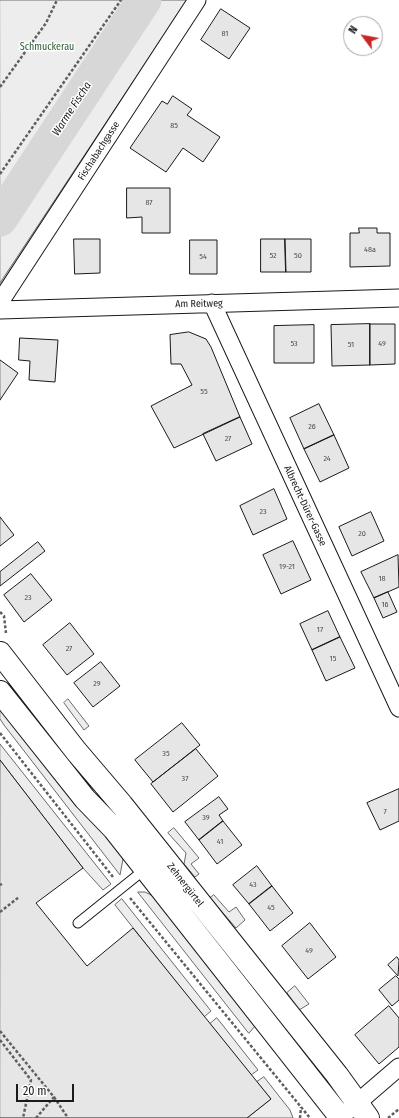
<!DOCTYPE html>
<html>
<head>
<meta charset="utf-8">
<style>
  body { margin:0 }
  #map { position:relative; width:399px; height:1118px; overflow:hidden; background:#fff; font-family:"Fira Sans Condensed",sans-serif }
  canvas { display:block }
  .north { position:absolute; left:343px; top:16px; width:40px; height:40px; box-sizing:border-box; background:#fff; border:1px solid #a3a3a3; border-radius:50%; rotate:302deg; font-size:11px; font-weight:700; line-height:16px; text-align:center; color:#1a1a1a }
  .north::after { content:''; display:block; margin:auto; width:14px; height:18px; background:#c62828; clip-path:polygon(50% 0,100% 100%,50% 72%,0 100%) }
  .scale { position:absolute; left:16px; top:1084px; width:58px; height:18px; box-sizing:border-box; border:2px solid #1a1a1a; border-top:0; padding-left:5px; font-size:12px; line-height:14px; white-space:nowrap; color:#1a1a1a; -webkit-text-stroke:3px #fff; paint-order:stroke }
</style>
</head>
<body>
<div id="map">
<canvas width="399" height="1118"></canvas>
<div class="north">N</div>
<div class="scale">20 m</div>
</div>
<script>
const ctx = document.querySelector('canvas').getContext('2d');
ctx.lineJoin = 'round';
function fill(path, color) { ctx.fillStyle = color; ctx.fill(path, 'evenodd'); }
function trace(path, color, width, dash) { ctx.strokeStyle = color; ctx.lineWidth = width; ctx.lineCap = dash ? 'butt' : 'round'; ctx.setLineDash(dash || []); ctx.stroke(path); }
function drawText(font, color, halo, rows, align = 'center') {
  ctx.font = font + ' "Fira Sans Condensed",sans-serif'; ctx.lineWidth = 3; ctx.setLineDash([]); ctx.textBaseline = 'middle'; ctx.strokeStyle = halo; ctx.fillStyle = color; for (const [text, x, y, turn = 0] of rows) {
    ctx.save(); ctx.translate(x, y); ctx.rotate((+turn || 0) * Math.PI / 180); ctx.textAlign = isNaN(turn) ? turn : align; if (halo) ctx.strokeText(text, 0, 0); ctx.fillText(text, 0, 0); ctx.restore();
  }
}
const green = new Path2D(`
  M0,0H187L0,283Z
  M68,699L89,726L84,730L64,703Z
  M0,707L118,848L123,859L120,875L4,725L0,719Z
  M0,744L111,884L103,890L83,868L0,760Z
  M174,828L199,858L191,864L199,874L195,877L184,864L186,853L168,833Z
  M138,892H145L153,896L256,1025L249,1033Z
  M214,895L229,912L236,907L245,920L236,928L210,898Z
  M122,899L211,1011L204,1017L115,905Z
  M295,986L309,1004L299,1010L287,993Z
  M217,1018L258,1070L251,1075L210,1024Z
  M264,1077L290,1110L293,1118H247L271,1099L257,1082Z`);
const river = new Path2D(`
  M0,219L144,0`);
const building = new Path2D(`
  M221,9L250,28L229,59L201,40Z
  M173,96L192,109L187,115L220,137L203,162L183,148L166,172L130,148L162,101L167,104Z
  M127,188H170V233H142V217L127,218Z
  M359,228H377V233H390V266L350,267V233H359Z
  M74,239H100V273L75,274Z
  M261,239H285L286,272H261Z
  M285,239H311V272H286Z
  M190,240H217V274H190Z
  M370,324H395V364L370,365Z
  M370,324V365L332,366L331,325Z
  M314,325V363H274V326Z
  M189,332L206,339L211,347L240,417L174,448L151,406L192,385L181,364H171L170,335Z
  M20,338L58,340L55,382L29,380L30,361L19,360Z
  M0,360L18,373L0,400Z
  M319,404L334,435L304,449L290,418Z
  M240,417L252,444L216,461L203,434Z
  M334,435L349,468L320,482L304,449Z
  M274,489L287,519L253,535L240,506Z
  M371,512L384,541L352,556L339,527Z
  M0,517L14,535L0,546Z
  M293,541L311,580L281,594L263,555Z
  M38,542L45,551L0,586V572Z
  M398,555L399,587L374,598L361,572Z
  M31,574L52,600L24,622L4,595Z
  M388,592L397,612L383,618L374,598Z
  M328,611L340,637L312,650L300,624Z
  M70,623L94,654L67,675L43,645Z
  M340,637L355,668L326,681L312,650Z
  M101,662L120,686L93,707L74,683Z
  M182,723L200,745L153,782L135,760Z
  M196,749L218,776L173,812L151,784Z
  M0,760L83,868L36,903L87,966L133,928L271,1099L247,1118H0Z
  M399,789V821L380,830L367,803Z
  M219,797L228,809L219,815L223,821L199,840L185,822Z
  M223,821L242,845L217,864L199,840Z
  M257,866L272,886L249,904L233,885Z
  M272,886L293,913L270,931L249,904Z
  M310,923L336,957L308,979L282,946Z
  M397,957L399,960L398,976L388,965Z
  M396,976L399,979V1000L392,1006L379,990Z
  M389,1006L399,1018V1047L379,1064L355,1035Z`);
const path = new Path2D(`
  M0,87L46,23L57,0
  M0,174L121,0
  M0,612L4,616L6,633
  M0,733L113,877
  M0,885L2,884
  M130,898L310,1118
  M0,912L19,897
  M0,1031L54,1097L36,1118
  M0,1040L31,1080L23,1118
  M54,1097L68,1118
  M300,1118L301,1107
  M388,1118L399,1109`);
const lane = new Path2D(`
  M78,923L144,870`);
const street = new Path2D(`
  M0,302L197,0
  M212,303L399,708
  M0,310L399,298
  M349,1110L399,1067`);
const secondary = new Path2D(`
  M0,653L76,751L122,805L337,1075L368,1118
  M0,692L85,799L114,829L341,1118`);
const numberNames = [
  ["81",225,34],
  ["85",174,126],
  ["87",149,203],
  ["48a",370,250],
  ["52",273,256],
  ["50",298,256],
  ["54",203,257],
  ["53",294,344],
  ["49",382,344],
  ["51",351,345],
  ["55",204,392],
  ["26",312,427],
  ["27",228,439],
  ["24",327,459],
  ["23",263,512],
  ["20",362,534],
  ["19-21",287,567],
  ["18",382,579],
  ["23",28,598],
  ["16",385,605],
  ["17",320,630],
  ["27",69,649],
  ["15",333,659],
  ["29",97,684],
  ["35",166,754],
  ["37",185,779],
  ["7",385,812],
  ["39",206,818],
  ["41",220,842],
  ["43",253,885],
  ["45",271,908],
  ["49",309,951]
];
const parkNames = [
  ["Schmuckerau",47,47]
];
const streetNames = [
  ["Fischabachgasse",99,151,-57],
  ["Am Reitweg",199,304,-1],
  ["Albrecht-Dürer-Gasse",305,506,65],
  ["Zehnergürtel",185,885,52]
];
const waterNames = [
  ["Warme Fischa",72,109,-57]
];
fill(green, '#ededed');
trace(green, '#6a6a6a', 1);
trace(river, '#d7d7d7', 35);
fill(building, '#e6e6e6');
trace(building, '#1a1a1a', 1);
trace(lane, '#1a1a1a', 11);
trace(street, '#1a1a1a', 19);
trace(secondary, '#1a1a1a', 24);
trace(path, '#5f5f5f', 2.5, [3, 2]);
trace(lane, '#fff', 9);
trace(street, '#fff', 17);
trace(secondary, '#fff', 22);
drawText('8px', '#4d4d4d', null, numberNames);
drawText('10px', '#2b5a34', '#fff', parkNames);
drawText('10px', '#1a1a1a', '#fff', streetNames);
drawText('italic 11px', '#1a1a1a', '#fff', waterNames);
</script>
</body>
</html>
